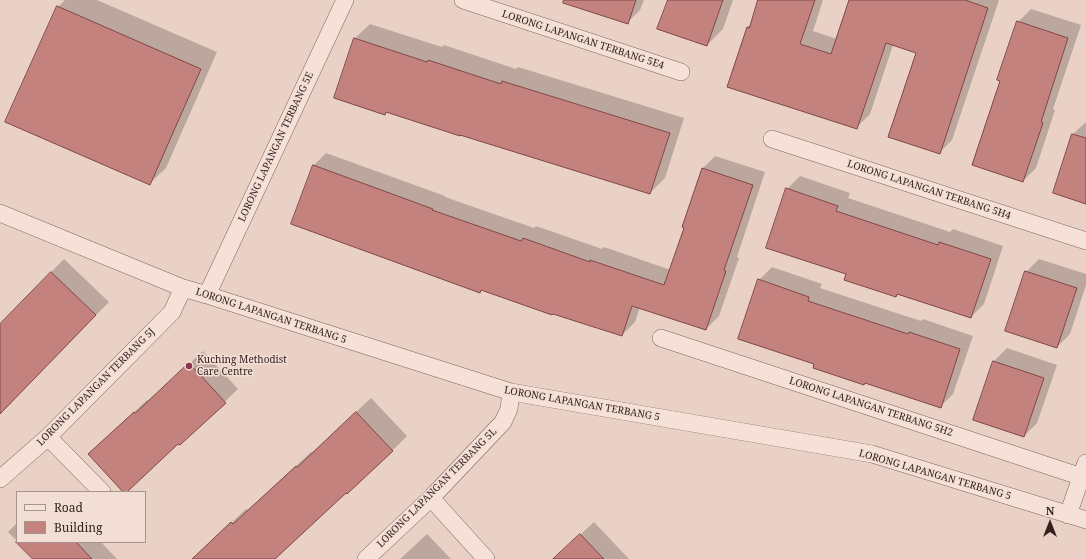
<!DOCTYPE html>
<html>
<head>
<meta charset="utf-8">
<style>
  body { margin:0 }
  #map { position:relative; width:1086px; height:559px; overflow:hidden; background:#ead1c6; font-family:"Noto Serif",serif }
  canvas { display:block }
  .legend { position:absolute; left:16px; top:491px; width:130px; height:52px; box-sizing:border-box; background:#f2ded4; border:1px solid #a6938c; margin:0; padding:5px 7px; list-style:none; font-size:12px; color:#352220 }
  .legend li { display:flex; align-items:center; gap:8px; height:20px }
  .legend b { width:20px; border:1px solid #a6938c }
  .north { position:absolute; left:1030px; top:503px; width:40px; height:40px; -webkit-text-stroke:3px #f2ded4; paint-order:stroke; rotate:0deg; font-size:11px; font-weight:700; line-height:16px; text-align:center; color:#352220 }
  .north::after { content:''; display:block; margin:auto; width:14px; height:18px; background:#352220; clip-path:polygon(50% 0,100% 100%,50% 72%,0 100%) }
</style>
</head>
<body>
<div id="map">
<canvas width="1086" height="559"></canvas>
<ul class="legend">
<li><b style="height:5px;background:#f5e1d8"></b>Road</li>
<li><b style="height:11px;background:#c4827f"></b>Building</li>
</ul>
<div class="north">N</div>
</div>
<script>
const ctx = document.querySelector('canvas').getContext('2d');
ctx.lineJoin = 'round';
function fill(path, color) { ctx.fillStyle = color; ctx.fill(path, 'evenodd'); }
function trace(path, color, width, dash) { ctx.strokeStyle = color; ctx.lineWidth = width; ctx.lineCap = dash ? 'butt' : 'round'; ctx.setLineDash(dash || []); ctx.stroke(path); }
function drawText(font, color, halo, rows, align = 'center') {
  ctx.font = font + ' "Noto Serif",serif'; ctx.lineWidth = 3; ctx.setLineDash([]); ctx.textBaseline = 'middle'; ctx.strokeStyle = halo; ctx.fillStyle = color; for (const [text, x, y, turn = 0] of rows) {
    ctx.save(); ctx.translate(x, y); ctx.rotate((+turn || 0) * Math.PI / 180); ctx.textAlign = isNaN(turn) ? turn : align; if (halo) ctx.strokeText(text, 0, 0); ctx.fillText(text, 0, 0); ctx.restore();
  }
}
const shadow = new Path2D(`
  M65,0H97L217,52L166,168L149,184L58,7Z
  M580,0H644L640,10L627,23Z
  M669,0H733L723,29L707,45Z
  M759,0H823L813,31L837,39L850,0H999L952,140L939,153L917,53L893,45L870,114L857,127L747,27L751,24Z
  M1031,9L1081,25L1053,109L1055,110L1036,168L1023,181L1001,81L1018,22Z
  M370,24L442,47L444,45L516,69L518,67L684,118L665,178L650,193L387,111L385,114L354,39Z
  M1086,122V203L1054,192L1073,134Z
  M326,153L445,196V197L534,228L536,226L602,249L604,247L671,270L685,227L702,169L715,156L765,172L737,257L739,258L719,316L706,329L640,307L635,322L622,335L482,289L480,292L313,166Z
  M800,176L850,193L848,198L950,232L953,229L1003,246L984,304L971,317L899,293L896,296L848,274L787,189Z
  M64,259L109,302L0,413V325Z
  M1039,259L1086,274V285L1070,334L1057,347L1026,272Z
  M772,267L822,284L820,288L921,321L923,319L973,336L953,394L940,407L866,382L864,384L816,363L759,280Z
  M1007,348L1057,365L1037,423L1024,436L994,361Z
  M203,351L238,389L180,444L178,442L124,492L102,442L147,400L149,401Z
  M371,398L407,436L392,451L270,559H193L246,509L248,510L311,452L312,453Z
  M594,522L629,559H554Z
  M17,523V541L8,532Z
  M427,534L451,559H400Z
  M18,542H101L117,559H34Z`);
const building = new Path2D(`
  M564,0H636L628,24L563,3Z
  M668,0H723L707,46L657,29Z
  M758,0H815L800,44L831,54L849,0H965L988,8L940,154L888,137L916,53L886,43L857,129L727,87L747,27L749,28Z
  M57,6L201,69L150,185L5,122Z
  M1017,21L1068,38L1041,122L1043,123L1023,182L972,165L1000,81L997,80Z
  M354,38L427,62L428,60L501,84L502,81L670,133L650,194L460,135V136L386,112L385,115L334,98Z
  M1072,134L1086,138V204L1053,193Z
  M313,165L433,209L432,210L521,241L523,238L590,262V260L664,285L684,228L682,227L702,168L753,185L724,270L726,271L706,330L632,306L622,336L553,314L552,315L481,290L480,293L291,224Z
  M786,188L838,206L836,211L938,245L939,242L991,259L971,318L897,294L896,297L844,280L846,274L766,248Z
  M1025,271L1077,288L1057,348L1005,331Z
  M51,272L96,315L0,414V324Z
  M758,279L809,297L808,301L908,334L909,332L960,349L941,408L865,383L864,385L813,368L814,364L738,339Z
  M993,361L1044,378L1024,437L973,420Z
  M189,363L226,403L180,445L178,444L127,492H123L88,454L134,412L135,413Z
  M356,412L393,451L347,494L346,493L275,559H192L231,522L233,524L296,466L297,467Z
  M580,534L604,559H553Z
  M16,542H76L92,559H33Z`);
const minor = new Path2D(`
  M463,0L681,72
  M772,139L1086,241
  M0,213L183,288L207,295L511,392L872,454L1086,520
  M207,295L345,0
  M661,338L1082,477
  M48,437L102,492
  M0,479L48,437L172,312L183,288
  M431,498L486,559
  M1068,515L1086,463
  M366,559L431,498L503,422L509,409L511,392`);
const markers = [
  [189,366,4,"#8c3356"]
];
const streetNames = [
  ["LORONG LAPANGAN TERBANG 5E4",583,40,18],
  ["LORONG LAPANGAN TERBANG 5E",276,147,-65],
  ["LORONG LAPANGAN TERBANG 5H4",929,190,18],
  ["LORONG LAPANGAN TERBANG 5",271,316,18],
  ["LORONG LAPANGAN TERBANG 5J",96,387,-45],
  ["LORONG LAPANGAN TERBANG 5",582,404,10],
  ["LORONG LAPANGAN TERBANG 5H2",871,407,18],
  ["LORONG LAPANGAN TERBANG 5",935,475,16],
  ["LORONG LAPANGAN TERBANG 5L",437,488,-45]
];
const poiNames = [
  ["Kuching Methodist",197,360],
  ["Care Centre",197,372]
];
fill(shadow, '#0003');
fill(building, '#c4827f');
trace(building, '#804645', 1);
trace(minor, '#83635d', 18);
trace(minor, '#f5e1d8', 17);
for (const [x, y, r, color] of markers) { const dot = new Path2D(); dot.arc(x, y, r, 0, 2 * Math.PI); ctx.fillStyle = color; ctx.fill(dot); trace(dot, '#f2ded4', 1.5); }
drawText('10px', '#352220', '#f2ded4', streetNames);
drawText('10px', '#352220', '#f2ded4', poiNames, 'left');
</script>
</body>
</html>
